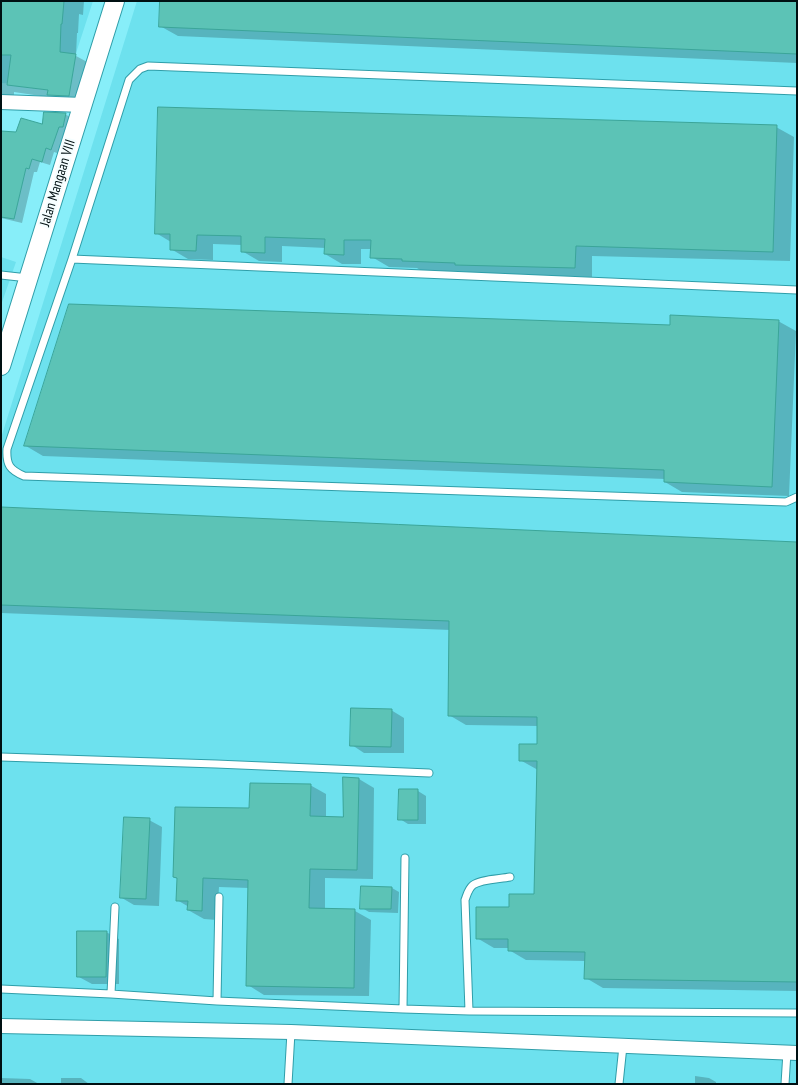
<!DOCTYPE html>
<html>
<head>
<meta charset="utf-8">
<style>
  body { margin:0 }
  #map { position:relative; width:798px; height:1085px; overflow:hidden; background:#87eef9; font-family:"PT Sans Narrow",sans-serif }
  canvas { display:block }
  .frame { position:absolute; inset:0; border:2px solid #001012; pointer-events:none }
</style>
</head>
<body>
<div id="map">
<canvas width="798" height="1085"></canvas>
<div class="frame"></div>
</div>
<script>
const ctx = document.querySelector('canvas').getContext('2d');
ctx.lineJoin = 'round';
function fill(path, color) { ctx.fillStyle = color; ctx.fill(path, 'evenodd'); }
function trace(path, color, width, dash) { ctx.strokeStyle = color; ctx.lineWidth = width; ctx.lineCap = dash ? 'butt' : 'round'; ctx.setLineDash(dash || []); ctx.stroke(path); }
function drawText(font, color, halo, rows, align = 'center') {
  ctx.font = font + ' "PT Sans Narrow",sans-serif'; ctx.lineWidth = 4.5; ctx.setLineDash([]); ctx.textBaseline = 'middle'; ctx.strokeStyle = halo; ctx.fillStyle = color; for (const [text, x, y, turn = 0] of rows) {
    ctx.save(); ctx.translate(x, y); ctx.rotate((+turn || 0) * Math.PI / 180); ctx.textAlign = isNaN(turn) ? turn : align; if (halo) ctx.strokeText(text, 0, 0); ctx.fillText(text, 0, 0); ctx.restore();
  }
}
const built = new Path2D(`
  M1,1H93L65,87L1,83Z
  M137,1H797V1084H1V438Z
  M1,257L16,262L1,305Z`);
const shadow = new Path2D(`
  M1,1H84L83,15L79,14L78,33H77L76,56L91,64L85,104L54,98L14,92V98L1,97Z
  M797,1V63L178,36L160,26Z
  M65,114L73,119L60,154L54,152L50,165L40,162L37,172H34L22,223L1,218V176L17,133L43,126Z
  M776,127L794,137L790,261L592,256V277L473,274L469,272L420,270L417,268L389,267L372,257V249H361V264H342L325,254L326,248L282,246V262L259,261L242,251V245L213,244V260L188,259L171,249V242L156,233Z
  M778,321L796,331L789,496L682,492L665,482V479L43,456L26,446L671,327Z
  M1,508L797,543V991L603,988L586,978V961L526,960L509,950V948H494L477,938L510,909L535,895L538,770L520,760L538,745L539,726L466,725L449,715L451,630L1,613Z
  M391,710L404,718V753H364L352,745Z
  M359,779L374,788L373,879L325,878V910L355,911L371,920L369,996L264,995L248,985L249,888L219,887L217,920L204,919L188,910L189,907L177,900L178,879L174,877L250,810L310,785L326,794V818H344Z
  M418,791L426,796V824H408L400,819Z
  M149,820L162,827L159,906L134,905L122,898Z
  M392,888L399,892L398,913L369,912L362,908Z
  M106,932L119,939V984H92L79,977Z
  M695,1076L709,1078L716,1082V1084H695Z
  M1,1078L30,1079L39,1084H1Z
  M61,1078H81L89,1084H61Z`);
const building = new Path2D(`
  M1,1H64L62,24H61L60,52L76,54L69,96L47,95L48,90L7,85L11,55H1Z
  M160,1H797V54L159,27Z
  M158,107L777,125L773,252L576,246L575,268L455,265V263L402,261V259L370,258L371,240H344V255L324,254L325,239L265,237V253L241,252V236L197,235L196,251L170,250V234H155Z
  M44,112L66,113L63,127H59L51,150L46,148L42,162L32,159L29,169L26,168L14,219L1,217V131L16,132L21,118L42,124Z
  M69,304L670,325V315L779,320L772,487L664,482V470L24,446Z
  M1,507L797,542V982L584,979L585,952L508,951V939H476V907H509V894H534L537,761H519V744H537V717L448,716L449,621L1,605Z
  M351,708L392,709L391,747L350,746Z
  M343,777L359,778L357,870L310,869L309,908L355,909L354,988L246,986L248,880L203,878L202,911L187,910L188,901H176L177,878L173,877L175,807L249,808L250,783L311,784L310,816L343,817Z
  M399,789H418V820H398Z
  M124,817L150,818L146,899L120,898Z
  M361,886L392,887L391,909H360Z
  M77,931H107L106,977H77Z`);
const service = new Path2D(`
  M797,91L148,66L140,69L129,80L72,259L7,449C6,465 10,470 24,476L786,502L797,497
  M72,259L797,290
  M1,275L28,278
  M1,757L216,764L429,773
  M1,989L111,994L217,1001L403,1009L405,858
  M111,994L115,907
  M217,1001L219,897
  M403,1009L469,1011L797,1013
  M469,1011L465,900C467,895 468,889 473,885C481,879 500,879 510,877
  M288,1084L291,1032
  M619,1084L623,1046
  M785,1084L787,1052`);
const minor = new Path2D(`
  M1,102L83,105
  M1,1026L291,1032L797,1053`);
const tertiary = new Path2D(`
  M1,366L115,1`);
const streetNames = [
  ["Jalan Mangaan VIII",58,183,-73]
];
fill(built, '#6de1ee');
fill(shadow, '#0003');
fill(building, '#5cc3b6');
trace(building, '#3ba599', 1);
trace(service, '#2f9ea9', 9);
trace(minor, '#2f9ea9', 16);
trace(tertiary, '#2f9ea9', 20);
trace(service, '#fff', 7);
trace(minor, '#fff', 14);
trace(tertiary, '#fff', 18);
drawText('14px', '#001012', '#f5feff', streetNames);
</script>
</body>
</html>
